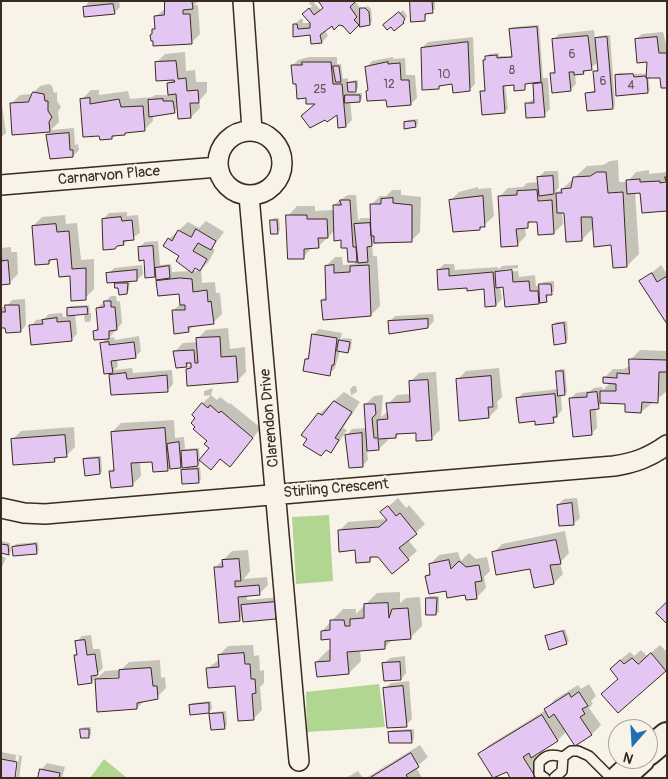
<!DOCTYPE html>
<html>
<head>
<meta charset="utf-8">
<style>
  body { margin:0 }
  #map { position:relative; width:668px; height:779px; overflow:hidden; background:#f7f3e8; font-family:Pangolin,sans-serif }
  canvas { display:block }
  .frame { position:absolute; inset:0; border:2px solid #3b2a1e; pointer-events:none }
  .north { position:absolute; left:608px; top:719px; width:50px; height:50px; box-sizing:border-box; background:#f7f3e8; border:1px solid #aca397; border-radius:50%; rotate:199deg; font-size:14px; font-weight:700; line-height:20px; text-align:center; color:#3b2a1e }
  .north::after { content:''; display:block; margin:auto; width:18px; height:22px; background:#1f6fb2; clip-path:polygon(50% 0,100% 100%,50% 72%,0 100%) }
</style>
</head>
<body>
<div id="map">
<canvas width="668" height="779"></canvas>
<div class="frame"></div>
<div class="north">N</div>
</div>
<script>
const ctx = document.querySelector('canvas').getContext('2d');
ctx.lineJoin = 'round';
function fill(path, color) { ctx.fillStyle = color; ctx.fill(path, 'evenodd'); }
function trace(path, color, width, dash) { ctx.strokeStyle = color; ctx.lineWidth = width; ctx.lineCap = dash ? 'butt' : 'round'; ctx.setLineDash(dash || []); ctx.stroke(path); }
function drawText(font, color, halo, rows, align = 'center') {
  ctx.font = font + ' Pangolin,sans-serif'; ctx.lineWidth = 5; ctx.setLineDash([]); ctx.textBaseline = 'middle'; ctx.strokeStyle = halo; ctx.fillStyle = color; for (const [text, x, y, turn = 0] of rows) {
    ctx.save(); ctx.translate(x, y); ctx.rotate((+turn || 0) * Math.PI / 180); ctx.textAlign = isNaN(turn) ? turn : align; if (halo) ctx.strokeText(text, 0, 0); ctx.fillText(text, 0, 0); ctx.restore();
  }
}
const green = new Path2D(`
  M329,515L333,581L296,584L292,517Z
  M379,684L385,727L307,732L306,692Z
  M104,759L127,778H90Z`);
const shadow = new Path2D(`
  M89,1H119L120,7L114,13L85,7Z
  M166,1H199L194,5H198L200,34L191,43L154,33L156,27L155,17L166,8Z
  M311,1H316L314,3L321,10L355,1L361,9L368,6L371,9L372,21L370,24L361,22L350,32L339,24L332,25L325,30L328,36L322,42H312L311,34L294,35V25L300,19H303V23H312L304,14L312,6L309,3Z
  M411,1H435V9L427,12L425,20Z
  M403,10L407,16L403,22L391,26L388,23Z
  M539,25L543,78H548L550,109L544,115L526,104L535,98L534,84L537,81L527,82L524,89L515,84H505L508,109L505,112L482,92L486,89L484,61L489,54L499,53V56H513L511,30L513,27Z
  M594,30L595,40L599,36L610,35L615,105L613,107L586,93L596,90L595,72L599,69V62L583,73L575,74L576,84L570,90L551,74L556,70L553,40L559,34Z
  M663,32L667,48V86L662,77L648,76L650,90L647,92L616,76L618,73L647,74L649,61L636,39L642,34Z
  M473,37L475,84L469,90L453,83L442,84L438,88L422,48L428,42Z
  M185,52L186,71L195,70L196,82H207V92L199,101L200,108L191,117L178,107L174,112L153,115V121L144,130L127,131L111,138L82,99L91,90H99V95L128,91L130,99L152,97L155,95H169V83L174,78L156,63L165,54Z
  M309,57H337V64H341L343,79L348,78V83L351,81L358,80V88L356,90L347,91L348,93H362V99L360,101H350L352,120L346,126L338,113L307,97L297,83L292,66L298,60Z
  M393,57V59L405,58L406,75H415L417,98L411,104L387,99L369,89L367,67L372,61Z
  M49,84L52,86L54,93L57,92V101L61,107L58,112L59,122L51,130L74,128L75,145L78,144L79,150L73,156L47,135L52,131L13,133L11,104L20,95L32,94L40,86Z
  M1,98L6,133L1,137Z
  M418,119V124L415,126L405,122L408,120Z
  M618,160L619,182H627L636,172L649,170V174L667,172V209L642,191L635,192L639,254L627,266L613,244L594,227L582,240L565,211L562,212L563,224L554,233L538,220H534L525,227L526,236L517,245L499,197L508,188L523,187L527,183L539,182V177L545,171H558L559,187L555,192L560,191L587,166L603,165L610,161Z
  M478,187V189L491,188L494,216L480,229L450,201L459,192Z
  M392,190H401V195L421,197L420,232L411,241L372,244L373,256H377L380,306L371,315L322,300L327,296L326,266L335,257H342L343,265L354,264L357,261L335,230L318,247H312L303,258L288,216L297,206H315V211L334,210V205L340,200L348,195H356L358,221L361,218H372L371,205L380,196H386Z
  M127,212V216L138,215L140,233L123,244L103,219L109,213Z
  M65,215L66,224L77,223L81,260L94,259V289L85,298L58,258H53L49,263L33,226L42,217Z
  M274,218H279L280,230L277,233L271,221Z
  M206,221L224,232L212,248L215,250L209,261L201,270L196,267L193,271L201,270L202,283L215,282L216,293H220L222,314L213,323L195,325L188,331L173,311L181,303L180,293L157,281L160,278L157,273L154,276L139,248L145,242L158,241L160,265L171,264L172,272L191,271L169,239L188,222L199,228Z
  M11,247V252H17L18,274L9,283H1V248Z
  M444,264H454L455,270L498,267V270L502,266L518,265V268L501,270V272L518,271L519,277L535,275L536,286L541,285L543,282L554,281V291L549,294L546,301L541,300L538,303L504,286H500L502,299L496,305L485,288L468,286L438,270Z
  M142,265L143,274L137,280H130L129,290L126,293L116,284L119,281L108,274L114,268Z
  M661,265L667,274V322L641,282Z
  M111,296H116L117,302L120,301L122,323L109,338L114,337L115,340L139,336L141,351L135,357L117,359L118,366L114,370L132,368L133,373L172,370L173,384L168,390L110,375L115,371L105,373L101,344L107,338L95,331L98,327L97,308Z
  M25,299L26,325L21,331L1,327V307H6L12,300Z
  M89,305L90,311L87,313H91V320L89,322H85L84,316L87,313L75,314L77,334L71,340L31,326L36,320L44,319L49,314L62,313L63,317H69L68,309L70,306Z
  M433,314L434,321L428,327L389,322L395,316Z
  M567,321L568,339L566,342L553,325L556,322Z
  M228,328L230,349L245,347L246,372L237,381L187,369L192,362L186,366L174,352L183,343L198,342L197,339L206,330Z
  M319,329L342,333L340,341L343,338L352,339L351,349L348,352L340,351L335,368L329,374L306,359L310,356L313,335Z
  M640,350L667,351L666,392L641,412L626,403L604,402L596,408L597,428L591,434L570,399L576,393L590,391L594,388L602,387L603,390L611,382L604,378L613,369H624L631,365V359Z
  M499,368L502,397L497,402L498,408L489,417L457,380L466,371Z
  M560,369H565L567,392L561,395L562,410L553,421L536,419L517,399L523,393L559,389L557,372Z
  M436,372L440,430L431,439L417,431L400,433L396,437H387L388,440L379,449L367,450L368,460L362,466L347,435L352,429L366,428L365,405L374,396L383,395L381,417L388,411V404L397,395L411,394L410,382L419,373Z
  M353,386H356L357,392L351,395L350,389Z
  M213,388L211,395L217,400L220,397L229,404L230,403L261,428L238,456L211,448L197,417L202,404L211,395L204,396V391Z
  M344,392L360,402L343,428L347,430L339,442L331,451L327,449L321,455L302,435L319,414Z
  M174,420L175,438L184,437L185,449L199,448L200,463L196,467H200L201,479L198,482L183,471L188,466L183,464L180,467L154,471L153,460L140,461L141,476L132,485L111,471L115,467L112,432L121,423Z
  M74,427L75,447L66,456H59L54,461L12,440L21,431Z
  M101,456L102,471L100,473L84,459L87,457Z
  M398,498L406,508L409,505L425,524L408,540L417,551L408,559L379,555L374,556L370,560L339,531L348,522L387,519L382,512Z
  M577,498L580,518L574,523L558,505L564,499Z
  M565,531L569,553L560,563L563,574L554,583L531,567L493,553L502,544Z
  M1,541L10,543L11,551L8,554L1,552Z
  M38,542L39,550L36,553L13,547L16,544Z
  M248,550L250,571L244,579L267,577L268,585L259,594L247,595V600L280,597L281,612L276,618L243,615L239,620L215,568L232,551Z
  M458,552L461,561L469,553L476,559L487,557L490,571L484,577L486,588L477,597L467,599L466,593L447,590L426,576L431,572L430,564L439,555Z
  M1,556L6,558L1,569Z
  M400,592V603L406,598L420,597L422,626L410,638L393,639L384,648L360,650L361,661L349,673L316,662L328,650H331V638L322,631L343,609H356V614L377,593Z
  M430,596H439V612L436,614L427,598Z
  M565,629L569,641L566,643L546,637Z
  M91,635L93,649H100L103,668L97,674V678L105,671L121,670L129,662L160,660L161,678L165,677L166,688L157,697L145,700L137,708L98,711L96,678L91,682L75,655L78,653L76,642L82,636ZM125,676L126,679L104,680V678Z
  M253,645L254,656L259,655L260,671L264,670V683L260,687L262,710L253,719L236,685L208,668L220,659L219,655L228,646Z
  M660,645L667,652V668L618,711L620,660L630,652L634,656L641,650L647,656Z
  M405,656L406,673L401,679L384,663L390,658Z
  M409,681L412,719L406,725L385,688L391,683Z
  M589,684L596,696L591,701L593,704L589,708L601,725L592,734L576,745L567,731L558,740L535,754L547,772L542,778H511L507,771L495,778L480,754L489,745L546,710L554,700L578,685L581,689Z
  M211,701L212,709L209,712L190,705L193,703Z
  M226,711L227,725L224,728L211,714L213,712Z
  M84,727H91V734L89,737L81,730Z
  M414,729V739L411,742L389,733L392,730Z
  M420,745L428,757L416,767L422,778H366Z
  M1,752L22,756L19,778H16L19,756L16,755L14,778H1Z
  M47,763L65,767L62,778H40L42,769Z
  M358,771L363,778H346Z`);
const building = new Path2D(`
  M165,1H192L193,9L183,10V14H190L192,44L153,46V41H151L150,35L152,34V29H155L154,16L164,15Z
  M320,1H356L350,7L357,17L354,20L359,25L350,34L343,26L339,25L334,30L332,26L320,35L322,43L311,44L310,35L293,37V24H297L298,29L310,28V23L302,14L309,8L314,15L323,8L319,2Z
  M410,1H432L433,13L425,14V21L411,22Z
  M113,4L115,14L84,17L83,7Z
  M360,8H365L369,12L370,25L360,27Z
  M399,12L405,19L403,22L404,23L394,31L391,27L387,30L383,25Z
  M537,27L541,82L525,84V90L514,91V85L503,86L505,113L482,115L480,91H485L483,60H485V56L497,55V58L512,57L509,29Z
  M588,36L592,70L583,71L584,74L574,75V72H569L571,91L552,93L550,73H555L552,39Z
  M607,37L613,109L587,111L585,93L595,92L593,71H598L595,38Z
  M657,37L659,53H667V88H661L660,78H646L647,62L637,63L635,39Z
  M468,42L470,91L453,93L452,84L439,86V89L422,90L421,48Z
  M176,61L178,79L186,78L187,91L198,90L199,103H190L191,118L178,119L176,94L168,95L167,83L175,82L174,80L156,81L155,62Z
  M302,62H331L333,84H342L346,127L338,128L337,115L327,122L325,120L310,128L301,116L315,104H306V98L297,99L296,84H293L291,65H302Z
  M388,62V64L400,63L401,80H409L411,105L387,107L386,100L367,101L366,91L368,90L365,67Z
  M333,66H339L341,82H336Z
  M633,74L634,77L645,76L647,78L648,93L616,96L615,75Z
  M356,82V92H348L347,83Z
  M542,83L545,117L526,118L525,103H534L533,84Z
  M33,92L44,94L45,101H48V111L52,117L49,122L50,132L12,135L10,103L28,102Z
  M345,95H360V102L345,103Z
  M90,98V104L119,99L121,107L143,106L145,131L125,133V135L112,136V139L100,140L99,136L83,137L80,99Z
  M163,99V101H173L175,113L149,117L148,100Z
  M415,121L416,127L404,129V122Z
  M69,133L70,150H73V157L50,159L46,135Z
  M597,172H606L608,193L623,192L627,267L613,268L611,245L594,247L592,217H581L582,241L566,242L564,213H557L556,193H562L561,189L571,188L573,177L590,176Z
  M553,176L554,194L539,196L537,177Z
  M665,177H667V211L642,213L640,193L627,194L626,180L640,179V182L660,181V183L666,182Z
  M537,190L538,201L552,200L554,234L538,235L537,222H528V228L516,229L518,246L501,247L498,196L517,195V191Z
  M483,196L485,227H480V230L453,232L449,200Z
  M393,198V203L412,205V242L374,243V236H371L370,204H381V199Z
  M340,200H350L353,247H356L357,262H348L347,248H341V240L334,241L333,205H341Z
  M286,215H307V219H327L328,238H318L319,248L304,249V259H288Z
  M121,217L122,221L132,220L134,240L123,241L124,245L117,246L115,249L103,250L102,219Z
  M270,220H277L278,234H271Z
  M370,223L372,246L367,247L368,262L358,263L354,224Z
  M56,224L57,232L69,231L72,269L86,268V300L71,301L70,276L59,277L57,259L49,260V264L35,265L32,226Z
  M196,229L216,241L211,250L198,243L193,251L207,259L200,271L195,268L192,273L176,261L179,256L163,246L168,238L172,241L178,230L191,237Z
  M153,246L155,277L145,278L144,260L139,261L138,247Z
  M1,255L2,261L8,260L10,284L1,285Z
  M334,265V273L350,272V266L369,265L371,316L323,320L321,300H326L325,266Z
  M169,266L170,278L156,280L155,268Z
  M449,269V276L493,272L496,306L485,307L484,289L467,291V288L438,290L437,270Z
  M137,270V281L107,283L106,273Z
  M512,270L513,282L529,281L530,291H538L539,304L505,307L503,287L496,288L495,272Z
  M652,273L657,282L667,276V324L639,281Z
  M180,278L192,279L193,292L207,290L208,302L211,301L214,324L188,327L189,332L174,334L172,310H185V305H180L179,294L158,296L156,281Z
  M115,283H128L127,294L119,295L118,288H115Z
  M539,284H551L552,295H546L547,302L540,303Z
  M104,301H111V307H115L117,330L109,331V339L94,340L93,331L98,330L96,308L104,307Z
  M5,305H19L21,332L6,333L5,328H1V312H5Z
  M87,307L88,314L67,316V308Z
  M57,318V322L70,321L72,341L31,345L29,325L43,324L42,320Z
  M428,319V328L389,334L388,321Z
  M564,323L566,343L554,345L552,325Z
  M312,334L337,338L334,365H332L330,376L303,371L305,359H308Z
  M220,337L221,357L236,356L238,382L187,386L186,369L191,368V363H186L187,367L176,368L173,351L194,350L195,363H198L196,338Z
  M339,340L350,342L348,353L337,351Z
  M109,342V345L134,342L136,358L111,361L113,373L104,374L100,343Z
  M629,359L667,360V372H659L658,403L642,402L641,413L625,412V404L600,403V391H616V384L603,383V377L617,378V373L629,374Z
  M556,371H563L565,395L558,396Z
  M126,373L127,379L167,375L168,392L111,395L109,375Z
  M491,376L493,407H488L489,418L459,421L456,379Z
  M428,380L432,440L416,441V433L396,434V438L378,439L379,450L367,451L364,404H375L376,414L372,418L374,438H378L377,420L388,419L386,403L410,402L409,381Z
  M597,392L599,409L590,410L592,435L573,437L569,398L587,397V393Z
  M555,394L557,417H553L554,423L535,425V421L519,423L516,398Z
  M334,401L352,412L335,438L339,440L331,453L326,450L321,456L303,445L307,439L301,435L318,413L322,415Z
  M202,403L208,408L210,405L219,413L221,411L253,438L230,467L220,459L211,470L199,460L209,448L204,444L207,441L193,429L195,427L191,423L195,418L192,415Z
  M165,428L168,471L153,472L152,462L131,463L133,486L111,488L109,471H114L111,432Z
  M362,433L363,467L349,468L345,435Z
  M65,435L67,457L54,458L55,462L13,465L11,439Z
  M179,442L181,468L170,469L167,444Z
  M197,450L198,466L182,468L181,451Z
  M99,458L100,474L85,476L83,459Z
  M198,469L199,483L182,484L181,470Z
  M572,503L574,525L559,526L557,505Z
  M388,506L396,516L400,513L417,534L399,548L409,560L392,574L378,557H370V562L356,563L355,550L339,552L338,530L379,527L387,520L380,512Z
  M556,540L561,564L550,565L554,584L534,588L530,569L496,575L492,552Z
  M1,544L8,545L9,555L1,553Z
  M36,544L37,554L13,556L12,547Z
  M239,559L241,581H235V587L259,585L260,595L238,597L240,621L219,623L214,567H223L222,560Z
  M449,560L451,569L459,561L466,567L479,565L482,581L475,582L477,599L466,600L465,595L447,598L446,591L429,594L425,576L430,575L429,564Z
  M426,598H437L436,615H426Z
  M275,602L276,619L243,622L241,605Z
  M667,602V624L656,613Z
  M388,603L389,618L392,609L408,608L411,639L385,641V649L347,652L349,674L317,677L315,662L330,661V639L321,640V631L330,630V620H344L345,626H350V619L364,618V604Z
  M563,631L567,644L549,650L545,636Z
  M85,640L87,655L95,654L98,675L91,676L92,683L78,685L74,655H77L75,641Z
  M244,653L245,664H250L251,679H255L256,693L252,694L254,720L238,721L235,686L208,688L206,668L219,667L218,655Z
  M651,653L666,671L618,713L601,694L618,679L610,669L620,660L624,664L632,658L638,664Z
  M400,662L401,680L384,681L382,663Z
  M151,668L153,686H157L158,699L137,703V709L97,712L95,679L119,678V670Z
  M403,686L407,727L387,728L383,688Z
  M579,692L588,706L582,709L585,714L580,717L592,735L575,746L554,714L549,718L544,709L569,693L571,697Z
  M209,703V713L190,715L189,705Z
  M223,713L225,729L211,730L209,714Z
  M542,715L558,741L531,758L529,753L523,757L536,778H510L507,772L493,778L478,754Z
  M80,729H89V738H81Z
  M411,731L412,743H389L388,732Z
  M411,753L419,767L406,775L408,778H370Z
  M1,759L17,762L15,778H1Z
  M40,769L60,773L59,778H38Z`);
const service = new Path2D(`
  M563,757L571,751H578L589,756L611,778
  M545,778L539,774V763C546,754 553,754 563,757L562,771L554,778`);
const minor = new Path2D(`
  M243,1L252,130
  M218 163a32 32 0 1 1 64 0a32 32 0 1 1-64 0Z
  M1,185L218,167
  M249,196L299,761
  M1,508L24,513L45,514L614,466C635,463 650,457 667,445`);
const secondary = new Path2D(`
  M648,752L667,736
  M620,778L641,759`);
const numberNames = [
  ["6",572,55],
  ["8",512,71],
  ["10",444,75],
  ["6",603,82],
  ["12",389,85],
  ["4",631,86],
  ["25",320,90]
];
const streetNames = [
  ["Carnarvon Place",109,176,-5],
  ["Clarendon Drive",270,418,-95],
  ["Stirling Crescent",336,489,-5]
];
fill(green, '#b0d691');
fill(shadow, '#0003');
fill(building, '#e4c6f3');
trace(building, '#3b2a1e', 1);
trace(service, '#3b2a1e', 12);
trace(minor, '#3b2a1e', 22);
trace(secondary, '#3b2a1e', 30);
trace(service, '#f7f3e8', 9);
trace(minor, '#f7f3e8', 19);
trace(secondary, '#f7f3e8', 26);
drawText('12px', '#655153', null, numberNames);
drawText('15px', '#3b2a1e', '#f7f3e8', streetNames);
</script>
</body>
</html>
